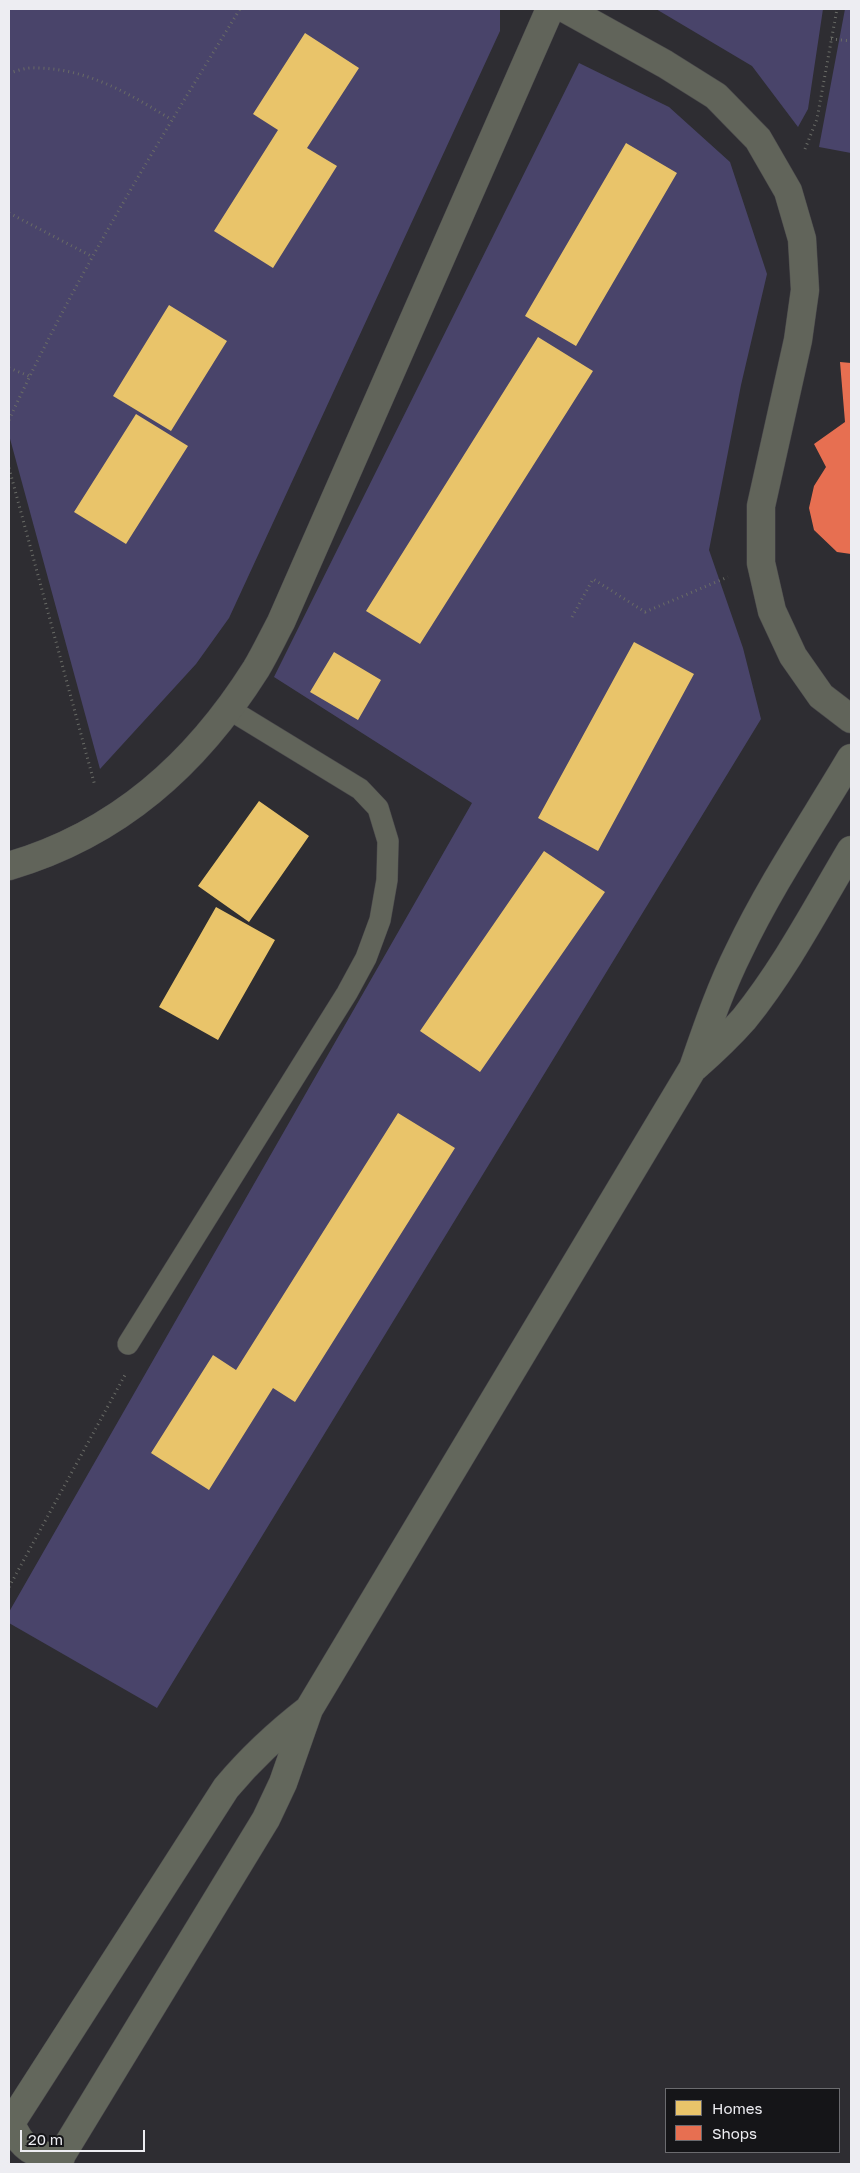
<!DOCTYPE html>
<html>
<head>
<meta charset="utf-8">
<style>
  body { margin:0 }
  #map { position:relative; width:860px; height:2173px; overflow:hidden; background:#2e2d32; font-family:"Golos Text",sans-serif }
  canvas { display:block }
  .frame { position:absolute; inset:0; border:10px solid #ededf2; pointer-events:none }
  .legend { position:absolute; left:665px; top:2088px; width:175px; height:65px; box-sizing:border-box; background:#151518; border:1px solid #6b6b6f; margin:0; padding:6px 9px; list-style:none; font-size:15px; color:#ededf2 }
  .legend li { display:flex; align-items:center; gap:10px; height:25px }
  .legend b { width:25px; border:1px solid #6b6b6f }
  .scale { position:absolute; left:20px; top:2130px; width:125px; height:22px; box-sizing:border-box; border:2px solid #ededf2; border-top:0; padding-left:6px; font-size:15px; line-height:18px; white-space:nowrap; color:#ededf2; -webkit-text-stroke:4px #151518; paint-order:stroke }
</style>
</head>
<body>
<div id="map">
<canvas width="860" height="2173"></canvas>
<div class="frame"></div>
<ul class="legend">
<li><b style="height:14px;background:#e9c46a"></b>Homes</li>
<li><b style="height:14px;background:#e76f51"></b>Shops</li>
</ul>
<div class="scale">20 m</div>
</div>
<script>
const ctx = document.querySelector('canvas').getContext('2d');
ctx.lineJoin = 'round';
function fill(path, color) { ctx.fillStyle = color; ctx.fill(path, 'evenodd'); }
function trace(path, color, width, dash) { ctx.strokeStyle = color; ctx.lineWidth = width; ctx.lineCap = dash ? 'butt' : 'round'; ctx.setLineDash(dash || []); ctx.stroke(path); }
const green = new Path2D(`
  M9,9H500V31L229,618L196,664L100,769L9,435Z
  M656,9H823L808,109L798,127L752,66Z
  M845,9H851V153L819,147Z
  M579,63L669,107L730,162L767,274L741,385L709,550L743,648L761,719L157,1708L9,1623V1612L472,803L274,677Z`);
const homes = new Path2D(`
  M305,33L359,68L307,148L337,166L273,268L214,231L278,130L253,114Z
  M626,143L677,173L576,346L525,316Z
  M169,305L227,341L171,431L113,396Z
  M538,337L593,371L420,644L366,611Z
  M136,414L188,446L126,544L74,512Z
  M634,642L694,674L598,851L538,818Z
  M334,652L381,680L358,720L310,692Z
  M259,801L309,836L249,922L198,886Z
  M544,851L605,892L480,1072L420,1031Z
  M216,907L275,940L218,1040L159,1007Z
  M398,1113L455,1148L295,1402L273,1388L209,1490L151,1453L213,1355L236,1370Z`);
const shops = new Path2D(`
  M840,362L851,363V554L837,552L814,530L809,508L814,486L826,467L814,444L845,422Z`);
const path = new Path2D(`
  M831,39L851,41
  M9,73C17,71 27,67 35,68C87,68 130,94 172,120
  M805,149L817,119L837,9
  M9,213L93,257
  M9,368L29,376
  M9,420C75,277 158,142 240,9
  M9,468L95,786
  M572,617L593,579L645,612L728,577
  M9,1587L125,1375`);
const service = new Path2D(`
  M128,1344L347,993L366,958L380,920L387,880L388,841L378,808L360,789L229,709`);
const minor = new Path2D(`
  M566,9L665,64L716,96L758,139L788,191L802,239L805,290L798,340L761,506V563L772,611L793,656L821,696L851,719
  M9,866C118,834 196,764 256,669C265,654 273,637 281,622L550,9`);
const secondary = new Path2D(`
  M695,1067C712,1052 729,1036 744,1019C786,967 817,907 851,850
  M11,2123C20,2147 35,2157 61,2157
  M9,2126L226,1788C251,1758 278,1733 309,1709
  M56,2164L266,1819L283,1783L309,1709L693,1068C707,1028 720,989 739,951C771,884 813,822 851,758`);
fill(green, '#49446a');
fill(homes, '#e9c46a');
fill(shops, '#e76f51');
trace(service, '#4a494c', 22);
trace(minor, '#4a494c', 29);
trace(secondary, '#4a494c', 29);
trace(path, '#696b66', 3, [1, 4]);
trace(service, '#61645a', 21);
trace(minor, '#61645a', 28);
trace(secondary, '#63675c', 28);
</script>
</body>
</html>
